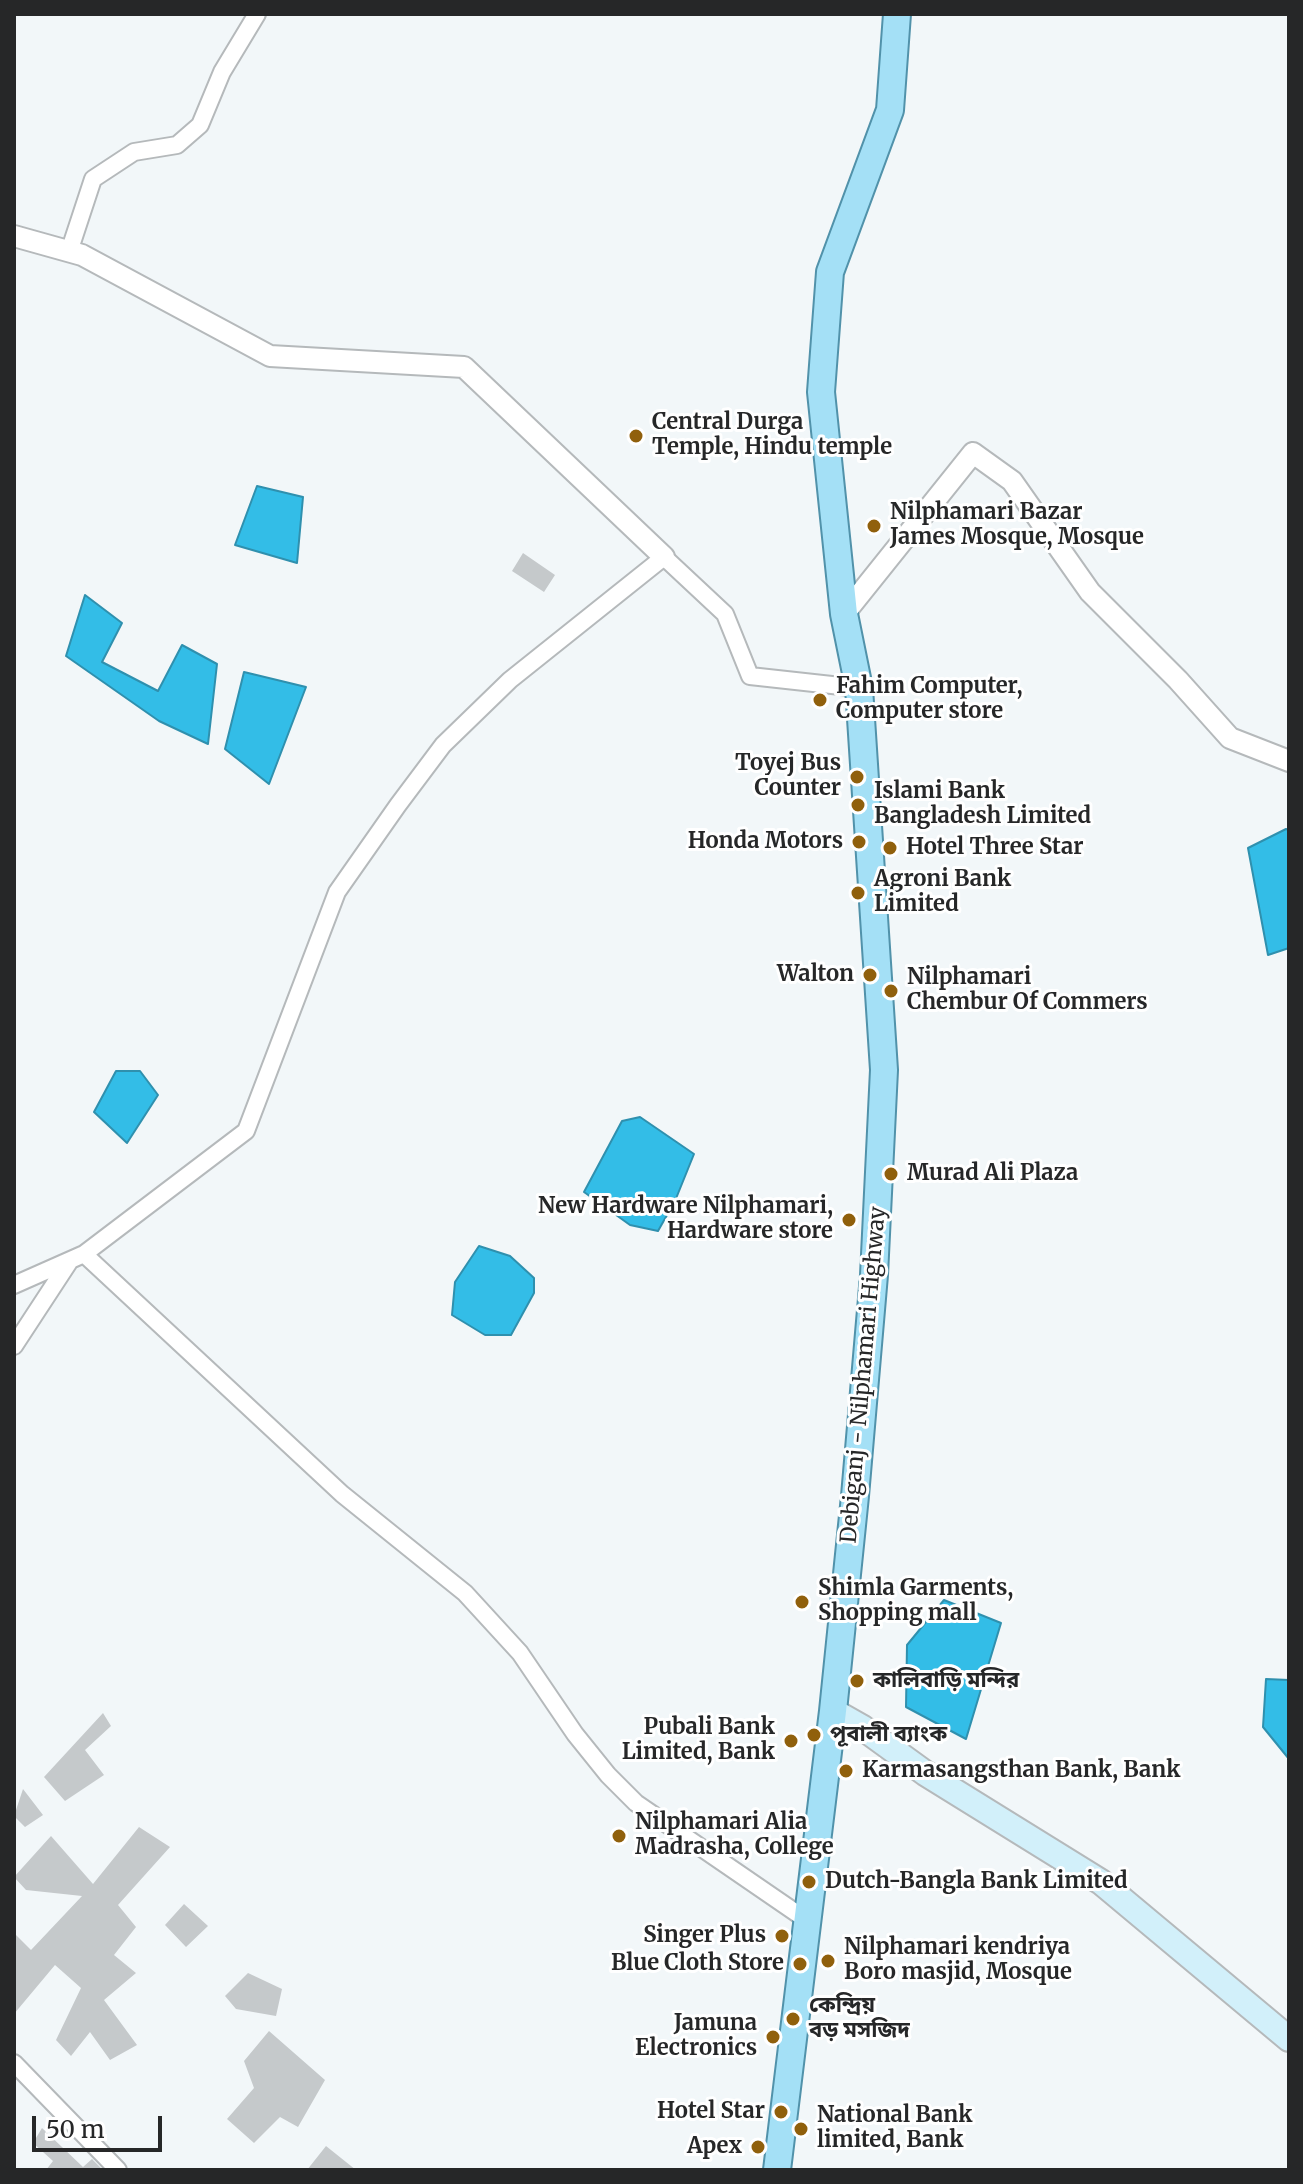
<!DOCTYPE html>
<html>
<head>
<meta charset="utf-8">
<style>
  body { margin:0 }
  #map { position:relative; width:1303px; height:2184px; overflow:hidden; background:#f2f7f9; font-family:Merriweather,serif }
  canvas { display:block }
  .frame { position:absolute; inset:0; border:16px solid #262728; pointer-events:none }
  .scale { position:absolute; left:32px; top:2116px; width:130px; height:36px; box-sizing:border-box; border:4px solid #262728; border-top:0; padding-left:10px; font-size:24px; line-height:28px; white-space:nowrap; color:#262728; -webkit-text-stroke:6px #fff; paint-order:stroke }
</style>
</head>
<body>
<div id="map">
<canvas width="1303" height="2184"></canvas>
<div class="frame"></div>
<div class="scale">50 m</div>
</div>
<script>
const ctx = document.querySelector('canvas').getContext('2d');
ctx.lineJoin = 'round';
function fill(path, color) { ctx.fillStyle = color; ctx.fill(path, 'evenodd'); }
function trace(path, color, width, dash) { ctx.strokeStyle = color; ctx.lineWidth = width; ctx.lineCap = dash ? 'butt' : 'round'; ctx.setLineDash(dash || []); ctx.stroke(path); }
function drawText(font, color, halo, rows, align = 'center') {
  ctx.font = font + ' Merriweather,"Noto Sans Bengali",serif'; ctx.lineWidth = 6; ctx.setLineDash([]); ctx.textBaseline = 'middle'; ctx.strokeStyle = halo; ctx.fillStyle = color; for (const [text, x, y, turn = 0] of rows) {
    ctx.save(); ctx.translate(x, y); ctx.rotate((+turn || 0) * Math.PI / 180); ctx.textAlign = isNaN(turn) ? turn : align; if (halo) ctx.strokeText(text, 0, 0); ctx.fillText(text, 0, 0); ctx.restore();
  }
}
const water = new Path2D(`
  M257,486L303,497L297,563L235,545Z
  M85,595L122,623L102,662L158,691L182,645L217,664L208,744L159,721L66,656Z
  M244,672L306,687L269,784L225,749Z
  M1286,829L1289,830V948L1268,955L1248,848Z
  M116,1071H140L158,1095L127,1143L94,1112Z
  M640,1117L694,1154L675,1201L658,1231L630,1225L584,1192L622,1121Z
  M479,1246L510,1256L534,1278V1293L511,1335H485L452,1315L455,1282Z
  M944,1600L1001,1623L966,1739L906,1707L907,1645Z
  M1266,1679L1289,1680V1759L1263,1727Z`);
const building = new Path2D(`
  M523,553L555,575L544,592L512,571Z
  M103,1713L111,1726L85,1750L104,1775L65,1801L44,1777Z
  M23,1789L43,1815L25,1827L14,1816Z
  M139,1827L170,1847L118,1905L136,1927L114,1955L136,1973L104,2000L137,2045L110,2060L90,2032L71,2056L56,2040L81,1988L55,1965L14,2014V1933L31,1950L82,1896L26,1890L14,1877L51,1836L93,1884Z
  M184,1904L208,1926L186,1947L165,1925Z
  M248,1973L282,1989L276,2016L236,2009L225,1996Z
  M269,2031L325,2080L298,2127L280,2117L254,2143L227,2119L254,2088L244,2061Z
  M42,2128L83,2167L92,2159L103,2170H46L53,2161L33,2143Z
  M326,2146L356,2170H307Z`);
const minor = new Path2D(`
  M69,252L93,179L134,152L177,145L200,125L222,72L257,14
  M84,1254L342,1494L465,1593L520,1653L575,1734L608,1775L636,1803L808,1921
  M14,1285L84,1254L246,1131L337,892L398,805L443,745L510,680L664,557L725,614L750,676L859,688
  M14,1346L69,1262
  M14,2063L118,2170`);
const tertiary = new Path2D(`
  M14,236L82,255L270,356L464,367L664,557
  M844,614L973,453L1012,481L1090,592L1178,680L1230,738L1289,761`);
const secondary = new Path2D(`
  M833,1711L863,1728L925,1773L1101,1882L1289,2039`);
const primary = new Path2D(`
  M777,2170L833,1711L855,1496L874,1275L884,1070L859,688L844,614L821,392L830,272L890,110L897,14`);
const markers = [
  [636,436,8,"#90600c"],
  [874,526,8,"#90600c"],
  [820,700,8,"#90600c"],
  [857,777,8,"#90600c"],
  [858,805,8,"#90600c"],
  [859,842,8,"#90600c"],
  [890,848,8,"#90600c"],
  [858,893,8,"#90600c"],
  [870,975,8,"#90600c"],
  [891,991,8,"#90600c"],
  [891,1174,8,"#90600c"],
  [849,1220,8,"#90600c"],
  [802,1602,8,"#90600c"],
  [857,1681,8,"#90600c"],
  [814,1735,8,"#90600c"],
  [791,1741,8,"#90600c"],
  [846,1771,8,"#90600c"],
  [619,1836,8,"#90600c"],
  [809,1882,8,"#90600c"],
  [782,1936,8,"#90600c"],
  [828,1961,8,"#90600c"],
  [800,1964,8,"#90600c"],
  [793,2019,8,"#90600c"],
  [773,2037,8,"#90600c"],
  [781,2112,8,"#90600c"],
  [801,2129,8,"#90600c"],
  [758,2147,8,"#90600c"]
];
const poiNames = [
  ["Central Durga",652,423],
  ["Temple, Hindu temple",652,448],
  ["Nilphamari Bazar",890,513],
  ["James Mosque, Mosque",890,538],
  ["Fahim Computer,",836,687],
  ["Computer store",836,712],
  ["Toyej Bus",841,764,"right"],
  ["Counter",841,789,"right"],
  ["Islami Bank",874,792],
  ["Bangladesh Limited",874,817],
  ["Honda Motors",843,842,"right"],
  ["Hotel Three Star",906,848],
  ["Agroni Bank",874,880],
  ["Limited",874,905],
  ["Walton",854,975,"right"],
  ["Nilphamari",907,978],
  ["Chembur Of Commers",907,1003],
  ["Murad Ali Plaza",907,1174],
  ["New Hardware Nilphamari,",833,1207,"right"],
  ["Hardware store",833,1232,"right"],
  ["Shimla Garments,",818,1589],
  ["Shopping mall",818,1614],
  ["কালিবাড়ি মন্দির",873,1681],
  ["Pubali Bank",775,1728,"right"],
  ["Limited, Bank",775,1753,"right"],
  ["পূবালী ব্যাংক",830,1735],
  ["Karmasangsthan Bank, Bank",862,1771],
  ["Nilphamari Alia",635,1823],
  ["Madrasha, College",635,1848],
  ["Dutch-Bangla Bank Limited",825,1882],
  ["Singer Plus",766,1936,"right"],
  ["Nilphamari kendriya",844,1948],
  ["Boro masjid, Mosque",844,1973],
  ["Blue Cloth Store",784,1964,"right"],
  ["কেন্দ্রিয়",809,2006],
  ["বড় মসজিদ",809,2031],
  ["Jamuna",757,2024,"right"],
  ["Electronics",757,2049,"right"],
  ["Hotel Star",765,2112,"right"],
  ["National Bank",817,2116],
  ["limited, Bank",817,2141],
  ["Apex",742,2147,"right"]
];
const streetNames = [
  ["Debiganj - Nilphamari Highway",864,1375,-85]
];
fill(water, '#33bde7');
trace(water, '#2f90ae', 2);
fill(building, '#c5c9cb');
trace(minor, '#b5b9bb', 20);
trace(tertiary, '#b5b9bb', 24);
trace(secondary, '#b5b9bb', 28);
trace(primary, '#5192aa', 30);
trace(minor, '#fff', 16);
trace(tertiary, '#fff', 20);
trace(secondary, '#d2f0fa', 24);
trace(primary, '#a4e0f6', 26);
for (const [x, y, r, color] of markers) { const dot = new Path2D(); dot.arc(x, y, r, 0, 2 * Math.PI); ctx.fillStyle = color; ctx.fill(dot); trace(dot, '#fff', 3); }
drawText('bold 22px', '#262728', '#fff', poiNames, 'left');
drawText('22px', '#262728', '#fff', streetNames);
</script>
</body>
</html>
